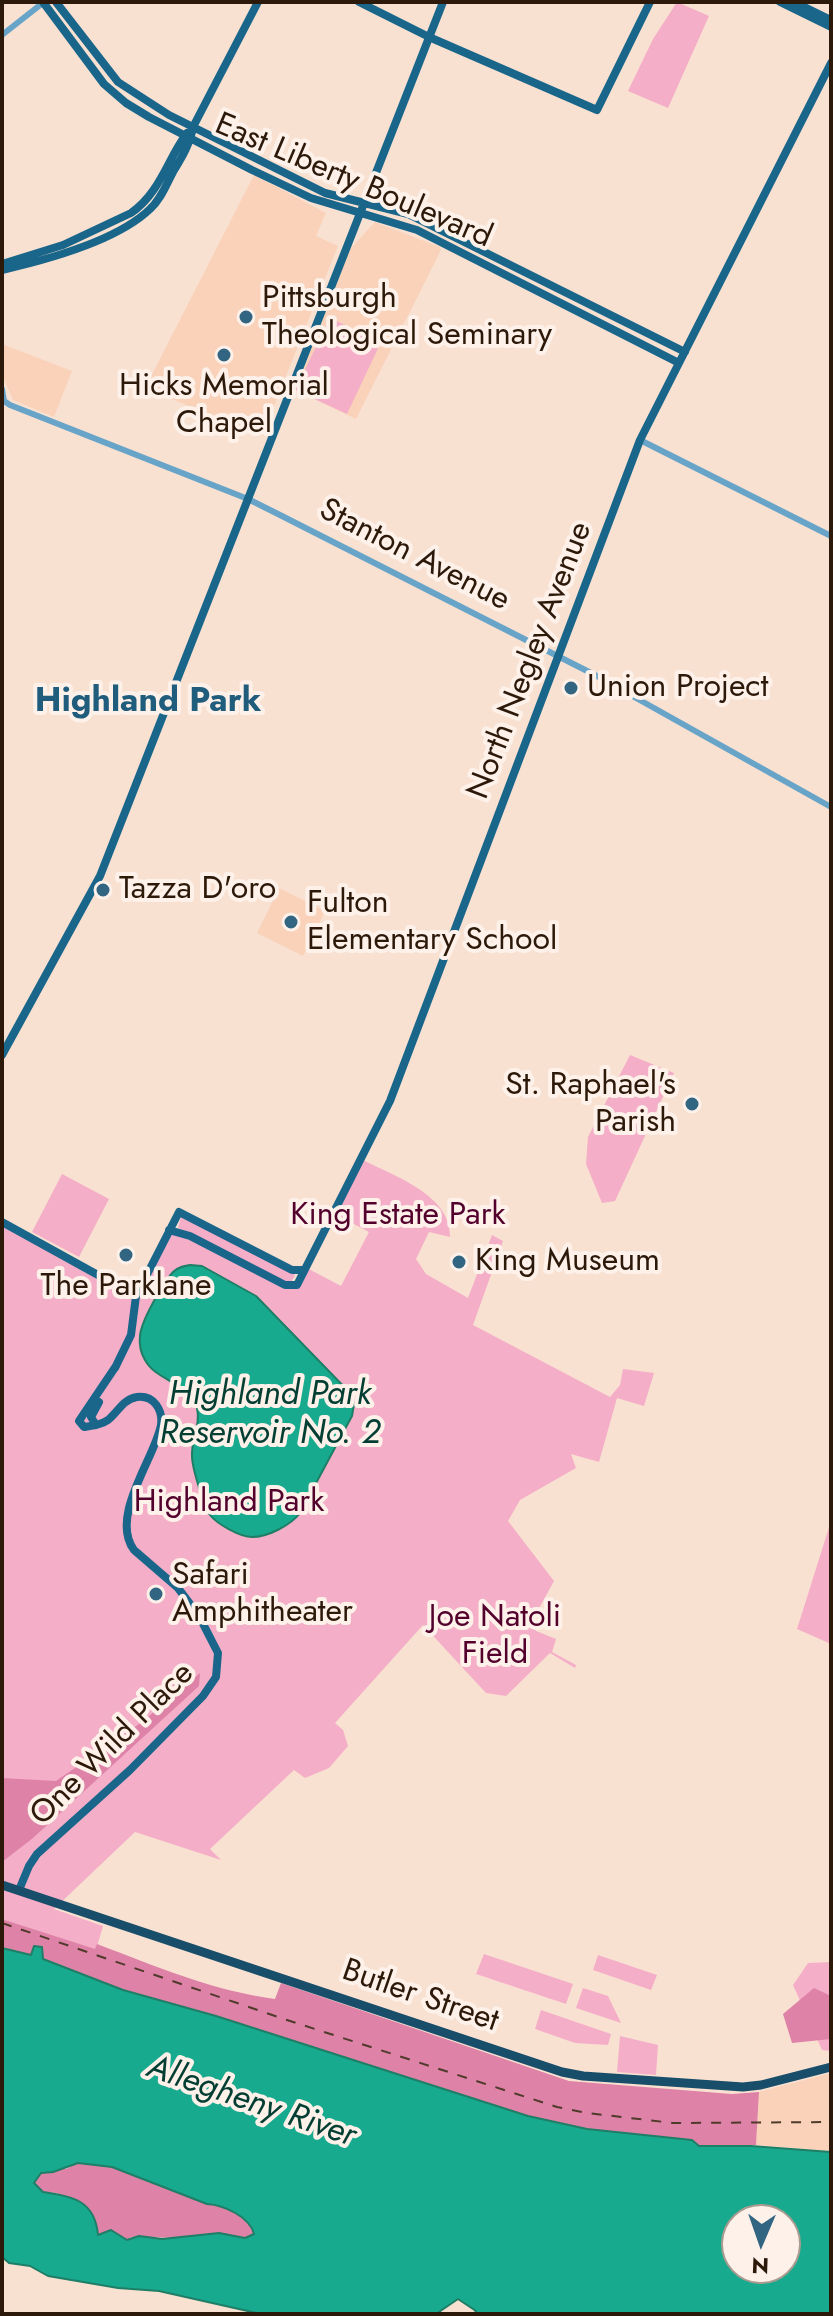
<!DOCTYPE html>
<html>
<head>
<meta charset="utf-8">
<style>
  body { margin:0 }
  #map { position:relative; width:833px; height:2316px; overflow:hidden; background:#f9e1d2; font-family:Jost,sans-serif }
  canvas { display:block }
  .frame { position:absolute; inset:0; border:4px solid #2d190a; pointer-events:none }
  .north { position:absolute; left:721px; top:2204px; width:80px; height:80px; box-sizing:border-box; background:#fdf1ea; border:2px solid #aa9b90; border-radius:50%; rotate:182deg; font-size:22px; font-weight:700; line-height:32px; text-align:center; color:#2d190a }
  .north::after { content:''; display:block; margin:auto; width:28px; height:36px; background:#316582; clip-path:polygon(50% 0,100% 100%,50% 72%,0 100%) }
</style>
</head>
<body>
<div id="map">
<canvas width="833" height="2316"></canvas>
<div class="frame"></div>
<div class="north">N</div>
</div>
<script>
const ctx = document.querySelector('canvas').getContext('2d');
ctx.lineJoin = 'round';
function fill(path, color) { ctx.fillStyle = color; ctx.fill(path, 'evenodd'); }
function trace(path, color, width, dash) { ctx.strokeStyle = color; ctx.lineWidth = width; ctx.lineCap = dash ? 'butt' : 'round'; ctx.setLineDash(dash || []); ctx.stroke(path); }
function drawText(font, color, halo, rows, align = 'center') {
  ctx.font = font + ' Jost,sans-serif'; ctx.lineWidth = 8; ctx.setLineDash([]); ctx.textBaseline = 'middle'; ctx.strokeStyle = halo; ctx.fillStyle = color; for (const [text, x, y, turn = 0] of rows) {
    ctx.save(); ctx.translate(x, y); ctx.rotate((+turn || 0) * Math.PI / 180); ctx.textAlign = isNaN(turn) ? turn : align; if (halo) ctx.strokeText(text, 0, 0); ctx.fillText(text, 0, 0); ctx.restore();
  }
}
const built = new Path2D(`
  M254,175L326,213L316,236L338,246L262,436L145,388Z
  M375,222L440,247L441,250L356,419L295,390L350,249Z
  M2,344L72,371L54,417L13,400L2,375Z
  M279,888L325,911L303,956L257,933Z
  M831,2073V2151L756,2145L759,2092Z`);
const green = new Path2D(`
  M677,2L709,16L668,108L628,91L653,39Z
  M330,318L381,342L347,414L295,390Z
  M630,1055L674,1073L615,1201L602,1203L586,1164L588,1137Z
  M361,1159C393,1176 451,1194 450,1237L429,1232L416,1259L426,1274L468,1298L492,1235L503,1241L473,1325L610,1397L620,1385L623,1369L654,1373L644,1406L617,1398L599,1462L571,1454L576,1468L520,1500L508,1521L554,1581L531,1623L536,1631L556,1639L552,1652L576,1665L575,1668L550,1653L506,1696L486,1693L423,1625L335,1723L343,1730L348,1746L329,1768L305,1778L294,1770L210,1849L221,1860L135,1832L54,1909L103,1926L96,1950L2,1919V1222L136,1296L169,1230L294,1287L305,1267L341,1286L369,1232L333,1213Z
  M62,1174L109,1199L79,1257L32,1232Z
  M181,1217L291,1272L295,1275L290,1284L178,1228Z
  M831,1521V1644L797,1629Z
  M484,1954L573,1984L566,2004L476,1974Z
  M598,1955L657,1975L651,1990L593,1970Z
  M831,1962V2051L822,2050L793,1985L808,1963Z
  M583,1988L608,1996L621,2023L576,2008Z
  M541,2010L611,2034L608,2045L575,2043L535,2029Z
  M620,2036L658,2045L656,2075L617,2072Z`);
const forest = new Path2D(`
  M200,1673L199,1686L33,1838L2,1862V1778L56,1781L142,1722Z
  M2,1919L95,1949L97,1944C155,1966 214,1991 275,1999L281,1983L569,2081L732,2094L759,2092L756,2145L698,2146L691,2140L587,2129L528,2116L216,2016L123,1990L42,1959L2,1947Z
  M814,1988L831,1996V2039L792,2043L783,2014Z
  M78,2163L112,2167L207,2204C224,2205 250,2216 254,2234L245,2238L227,2234L185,2238L132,2237L127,2240C115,2235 113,2228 99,2236L92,2214L57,2193L43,2192L34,2183L41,2173H51L62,2167L66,2169Z`);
const water = new Path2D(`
  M190,1265L202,1266L256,1296L352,1395L354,1404L352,1416L300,1513C291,1525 268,1537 252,1537C240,1537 217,1524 210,1515C204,1506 192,1468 192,1456C191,1440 201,1424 197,1408C191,1383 157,1382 145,1360C141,1353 139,1344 140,1336C141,1321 163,1283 173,1272C178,1267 184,1266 190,1265Z
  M34,1946L42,1947L43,1959L123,1990L216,2016L528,2116L587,2129L692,2140L699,2146H751L831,2152V2314H474L476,2311L458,2299L436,2314H261L159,2291L118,2288L48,2276L30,2266L9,2263L2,2257V1948L31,1955ZM78,2163L112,2167L207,2204C224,2205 250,2217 254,2234L245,2238L219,2233L162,2239L139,2236L127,2240L111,2230L98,2235C95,2201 73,2196 43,2192L34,2183L41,2173L53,2172ZM737,2220H785V2268H737Z`);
const minor = new Path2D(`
  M2,35L44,2
  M2,389L4,401L10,405L248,499L280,515L595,675L831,807
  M640,440L831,536`);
const major = new Path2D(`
  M43,2L104,84L126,103L149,117L252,170L311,198L417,230L679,363
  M56,2L118,82L169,115L325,193L408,214L685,352
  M359,2L429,37L597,110L650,2
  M780,2L831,27
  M794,2L831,20
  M2,264L63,245L131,213C160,193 167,160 187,133
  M2,270C46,260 117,241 150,209C161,199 166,185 173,172C182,157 190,144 193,127L258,2
  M2,1055L100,876L443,2
  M2,1222L136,1296
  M169,1230L190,1236L285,1285H297L390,1101L640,440L831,63
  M115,1368L131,1335L136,1296L179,1212L292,1270H304
  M96,1425L91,1417L99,1402
  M19,1890L29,1866L37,1854L130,1770L203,1696L216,1677L218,1653L199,1616L178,1588L134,1550C109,1516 155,1458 161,1425C163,1410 154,1395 137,1397C123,1399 118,1412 108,1420C101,1425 92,1426 84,1427L79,1421L116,1366`);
const highway = new Path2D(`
  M2,1885L562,2072L583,2076L743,2087L761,2085L831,2067`);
const rail = new Path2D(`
  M2,1923L287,2020L557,2107L587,2113L673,2123L831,2122`);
const markers = [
  [246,317,8,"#316582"],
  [224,355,8,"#316582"],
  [571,688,8,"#316582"],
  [103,890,8,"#316582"],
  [291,922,8,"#316582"],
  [692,1104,8,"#316582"],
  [126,1255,8,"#316582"],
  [459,1262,8,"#316582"],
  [156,1594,8,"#316582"]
];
const streetNames = [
  ["East Liberty Boulevard",353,182,23],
  ["Stanton Avenue",414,556,27],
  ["North Negley Avenue",531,661,-69],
  ["One Wild Place",113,1745,-45],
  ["Butler Street",420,1997,19]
];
const poiNames = [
  ["Pittsburgh",262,299],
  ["Theological Seminary",262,336],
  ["Hicks Memorial",224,387,"center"],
  ["Chapel",224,424,"center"],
  ["Union Project",587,688],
  ["Tazza D'oro",119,890],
  ["Fulton",307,904],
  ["Elementary School",307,941],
  ["St. Raphael's",676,1086,"right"],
  ["Parish",676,1123,"right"],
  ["King Museum",475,1262],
  ["The Parklane",126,1287,"center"],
  ["Safari",172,1576],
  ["Amphitheater",172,1613]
];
const parkNames = [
  ["King Estate Park",398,1216],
  ["Highland Park",229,1503],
  ["Joe Natoli",495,1618],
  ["Field",495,1655]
];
const neighbourhoodNames = [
  ["Highland Park",148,703]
];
const waterNames = [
  ["Highland Park",270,1396],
  ["Reservoir No. 2",270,1435],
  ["Allegheny River",251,2103,19]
];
fill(built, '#f9d2b9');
fill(green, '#f4aec8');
fill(forest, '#de82a7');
fill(water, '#18aa8e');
trace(water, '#1e7e66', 2);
trace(minor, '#67a4c7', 6);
trace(major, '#19668a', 8);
trace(highway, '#184e6a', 9);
trace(rail, '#4f3a2b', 2, [10, 10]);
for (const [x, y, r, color] of markers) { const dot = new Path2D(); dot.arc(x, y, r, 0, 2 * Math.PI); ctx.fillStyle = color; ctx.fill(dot); trace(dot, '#fdf1ea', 3); }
drawText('32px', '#2d190a', '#fdf1ea', streetNames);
drawText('32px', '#2d190a', '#fdf1ea', poiNames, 'left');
drawText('32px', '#53002d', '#fdf1ea', parkNames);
drawText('bold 34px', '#205d7d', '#fdf1ea', neighbourhoodNames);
drawText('italic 34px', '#033e33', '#fdf1ea', waterNames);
</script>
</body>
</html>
